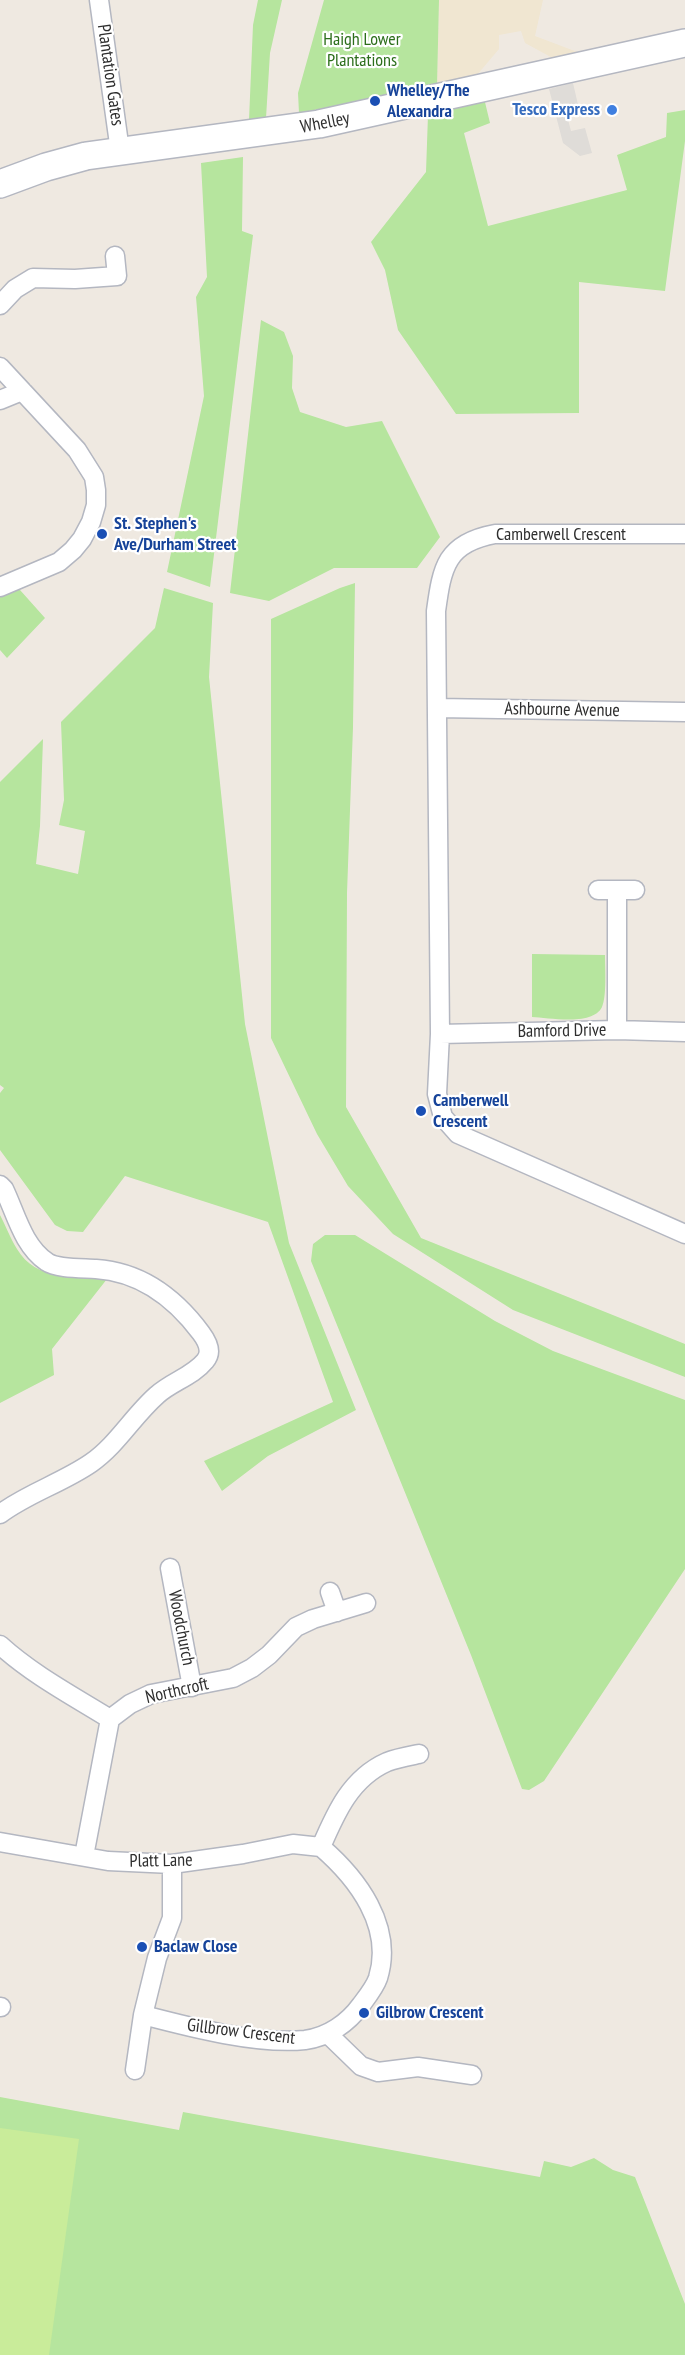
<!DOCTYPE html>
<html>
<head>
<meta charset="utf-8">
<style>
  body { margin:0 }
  canvas { display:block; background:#efe9e1 }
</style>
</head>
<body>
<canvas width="685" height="2355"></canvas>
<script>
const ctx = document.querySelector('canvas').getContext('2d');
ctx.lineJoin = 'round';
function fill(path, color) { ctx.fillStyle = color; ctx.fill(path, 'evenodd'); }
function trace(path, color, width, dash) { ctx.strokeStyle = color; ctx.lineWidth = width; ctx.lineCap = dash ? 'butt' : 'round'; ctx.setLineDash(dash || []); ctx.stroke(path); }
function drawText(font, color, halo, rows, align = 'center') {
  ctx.font = font + ' "PT Sans Narrow",sans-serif'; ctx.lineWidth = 4.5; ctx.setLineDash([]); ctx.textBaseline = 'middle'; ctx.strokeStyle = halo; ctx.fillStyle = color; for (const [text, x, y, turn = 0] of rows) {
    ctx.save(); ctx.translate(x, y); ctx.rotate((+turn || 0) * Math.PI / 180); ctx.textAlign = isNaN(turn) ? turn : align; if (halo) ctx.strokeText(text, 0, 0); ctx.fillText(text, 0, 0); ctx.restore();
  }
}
const education = new Path2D(`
  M439,0H543L535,36L588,56L560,62L525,43L521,31L499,35V49L477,75L437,86Z`);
const green = new Path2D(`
  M258,0H282L270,53L266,118L249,120L253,25Z
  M324,0H439L437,86L299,113L298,93Z
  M484,98L490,123L464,133L488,226L627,190L617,155L666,137L667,113L685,110V141L665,291L579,282V413L456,414L398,330L385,270L371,242L426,172L428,115Z
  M243,157L242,231L253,235L210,587L167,572L204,396L196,297L207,277L201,163Z
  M261,320L284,332L293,356L292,388L300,412L346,427L382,421L440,537L417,568H334L269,601L230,593Z
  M12,581L45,618L7,658L0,650V587Z
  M355,583L353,727L347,893L346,1107L421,1238L685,1344V1377L513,1310L393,1234L348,1186L317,1134L271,1038V619L340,588Z
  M164,588L213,603L209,677L245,1024L289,1243L356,1410L268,1456L222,1491L204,1461L333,1402L268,1222L125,1176L83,1232L67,1231L55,1225L0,1150V1093L4,1088L0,1085V782L43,739L40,826L36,864L78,874L85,831L59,825L64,800L61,722L155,628Z
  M532,954L605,955C605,968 607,996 602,1007C593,1026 550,1018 532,1017Z
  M0,1215C6,1226 10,1238 17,1249C36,1281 75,1277 107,1279L52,1349L54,1375L0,1403Z
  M325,1235H355L495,1321L553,1351L685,1400V1569L544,1781L529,1790L522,1789L471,1655L311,1261L313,1244Z
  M0,2097L179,2130L183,2112L540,2177L544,2161L571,2167L594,2158L613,2170L635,2177L685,2304V2355H0Z`);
const pitch = new Path2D(`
  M0,2128L79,2139L49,2355H0Z`);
const plaza = new Path2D(`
  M573,83L579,109L566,112L571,131L585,128L592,153L580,156L563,143L549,89Z`);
const street = new Path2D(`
  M99,0L120,151
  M0,305L15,289L33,278L75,279L117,276L115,256
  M0,367L77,450L94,477L96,490V505L91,522L82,539L73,550L59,562L0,587
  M0,400L22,391
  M685,534H495C446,543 442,567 436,611L440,1034L437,1094L443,1117L458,1134L685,1234
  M438,708L685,712
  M598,890H635
  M617,890V1030
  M440,1034L617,1030L685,1032
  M0,1185L4,1189C16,1214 23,1246 47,1262C57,1269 84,1268 96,1269C141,1272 175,1298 201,1333C207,1341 213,1352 205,1361C193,1376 171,1382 157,1395C133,1416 117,1445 91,1463C62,1483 28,1493 0,1514
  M170,1568L192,1687
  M330,1592L337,1612
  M0,1645C33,1675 73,1696 110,1719
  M0,1842L108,1861L172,1864L243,1854L293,1844L321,1847
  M321,1847C336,1812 351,1778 387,1762C397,1758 409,1756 419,1754
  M84,1856L110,1719L130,1704L151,1694L233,1678L252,1668L269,1655L296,1627L313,1619L366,1603
  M0,2007H1
  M143,2015C189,2027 257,2045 305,2040C328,2037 348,2023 361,2005C367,1997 375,1987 378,1978C394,1926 357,1878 321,1847
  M329,2035L361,2066L378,2072L418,2067L472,2075
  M135,2070L143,2015L157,1958L172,1918V1864`);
const secondary = new Path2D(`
  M0,184L46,167L86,156L319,124L685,43`);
const markers = [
  [375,101,6,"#1a4fb4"],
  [612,110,6,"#3f7fe0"],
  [102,534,6,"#1a4fb4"],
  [421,1111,6,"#1a4fb4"],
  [142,1947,6,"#1a4fb4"],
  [364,2013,6,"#1a4fb4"]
];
const parkNames = [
  ["Haigh Lower",362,40],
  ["Plantations",362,61]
];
const streetNames = [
  ["Plantation Gates",110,75,82],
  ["Whelley",325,123,-11],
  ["Camberwell Crescent",561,535],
  ["Ashbourne Avenue",562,710,1],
  ["Bamford Drive",562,1031,-1],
  ["Woodchurch",181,1628,79],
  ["Northcroft",177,1691,-13],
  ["Platt Lane",161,1861,-1],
  ["Gillbrow Crescent",241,2032,7]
];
const transitNames = [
  ["Whelley/The",387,91],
  ["Alexandra",387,112],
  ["St. Stephen's",114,524],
  ["Ave/Durham Street",114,545],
  ["Camberwell",433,1101],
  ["Crescent",433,1122],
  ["Baclaw Close",154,1947],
  ["Gilbrow Crescent",376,2013]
];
const shopNames = [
  ["Tesco Express",600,110]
];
fill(education, '#f0e6d1');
fill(green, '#b6e59e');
fill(pitch, '#c9ec9a');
fill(plaza, '#dfdcd8');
trace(street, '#b4b7c1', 21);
trace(secondary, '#b4b7c1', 30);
trace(street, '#fff', 18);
trace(secondary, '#fff', 27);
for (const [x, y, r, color] of markers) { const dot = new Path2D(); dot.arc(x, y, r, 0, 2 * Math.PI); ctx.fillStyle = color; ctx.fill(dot); trace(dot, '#fff', 2); }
drawText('18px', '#2c6e1b', '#fff', parkNames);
drawText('18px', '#2e2e2e', '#fff', streetNames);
drawText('bold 18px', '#164399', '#fff', transitNames, 'left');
drawText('bold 18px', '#366cbe', '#fff', shopNames, 'right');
</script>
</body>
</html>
